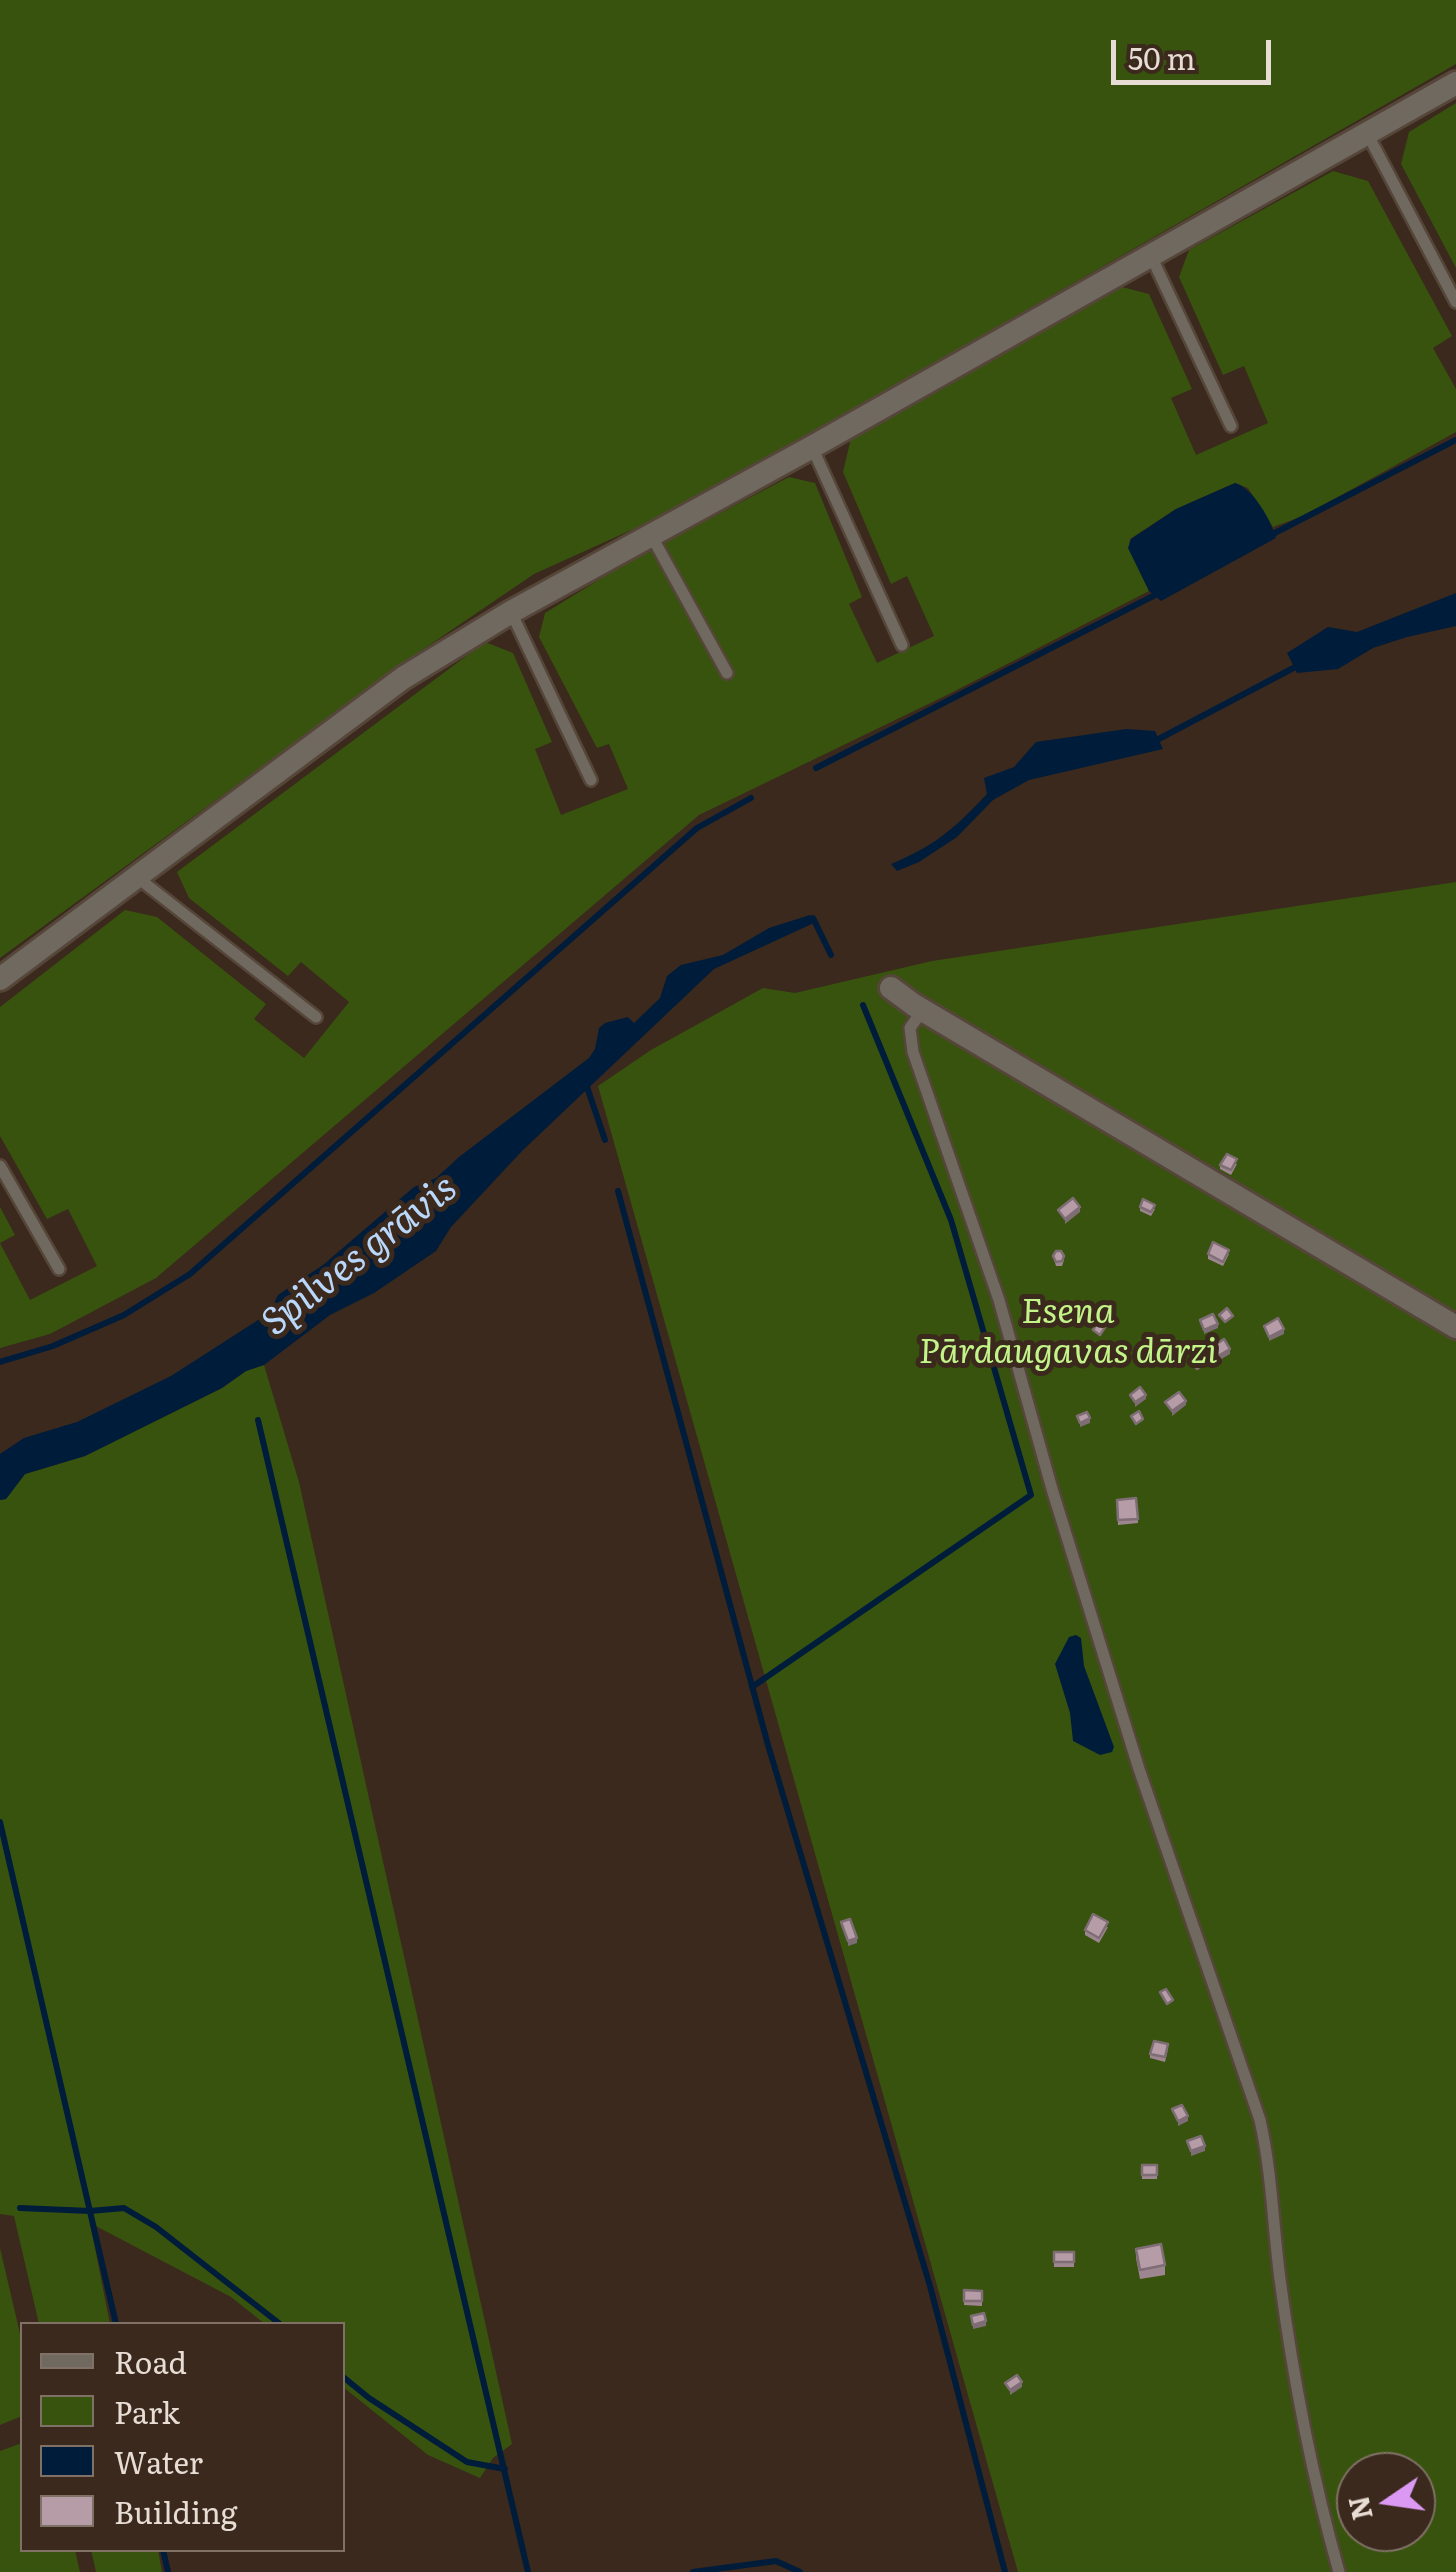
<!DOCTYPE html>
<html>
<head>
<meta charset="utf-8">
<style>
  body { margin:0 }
  #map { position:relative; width:1456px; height:2572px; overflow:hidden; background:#3a291c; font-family:Literata,serif }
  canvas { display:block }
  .legend { position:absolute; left:20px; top:2322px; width:325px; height:230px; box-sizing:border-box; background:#3a291c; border:2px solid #807166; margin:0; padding:12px 18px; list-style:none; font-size:30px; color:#e8ddd5 }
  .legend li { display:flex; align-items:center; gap:20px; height:50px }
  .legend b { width:50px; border:2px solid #807166 }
  .north { position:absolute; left:1336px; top:2452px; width:100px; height:100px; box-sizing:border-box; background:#3a291c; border:2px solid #807166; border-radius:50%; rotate:257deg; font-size:28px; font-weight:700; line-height:40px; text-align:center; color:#e8ddd5 }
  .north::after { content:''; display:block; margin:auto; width:35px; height:45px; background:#dc99f4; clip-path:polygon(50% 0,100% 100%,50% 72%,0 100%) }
  .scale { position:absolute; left:1111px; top:40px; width:160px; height:45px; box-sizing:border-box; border:5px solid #e8ddd5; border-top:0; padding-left:12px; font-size:30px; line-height:35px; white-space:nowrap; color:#e8ddd5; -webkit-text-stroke:8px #3a291c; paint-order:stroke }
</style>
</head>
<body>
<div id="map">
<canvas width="1456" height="2572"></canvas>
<ul class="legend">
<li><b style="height:12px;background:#6f6960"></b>Road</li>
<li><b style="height:28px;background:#38530e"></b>Park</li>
<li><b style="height:28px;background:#001c3b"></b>Water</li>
<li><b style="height:28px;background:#b69ca7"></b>Building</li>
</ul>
<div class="north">N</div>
<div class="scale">50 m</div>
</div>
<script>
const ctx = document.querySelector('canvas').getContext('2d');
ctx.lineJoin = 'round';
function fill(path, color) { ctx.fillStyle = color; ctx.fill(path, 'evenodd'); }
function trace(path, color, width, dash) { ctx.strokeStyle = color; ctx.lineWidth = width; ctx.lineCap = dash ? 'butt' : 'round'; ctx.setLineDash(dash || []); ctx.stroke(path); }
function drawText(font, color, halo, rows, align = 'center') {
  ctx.font = font + ' Literata,serif'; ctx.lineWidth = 10; ctx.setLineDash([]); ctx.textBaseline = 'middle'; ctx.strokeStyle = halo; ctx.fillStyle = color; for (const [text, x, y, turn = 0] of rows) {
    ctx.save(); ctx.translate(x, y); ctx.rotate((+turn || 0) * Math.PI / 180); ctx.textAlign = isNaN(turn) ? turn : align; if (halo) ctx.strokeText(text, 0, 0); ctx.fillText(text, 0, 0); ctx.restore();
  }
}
const green = new Path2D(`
  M0,0H1456V64L798,441L658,518L534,574L409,659L0,958Z
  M1456,103V268L1401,164L1409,132Z
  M1333,171L1368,181L1452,336L1433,348L1456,389V432L1303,516L1273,527L1248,488L1235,483L1176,509L1130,539L1129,548L1149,591L949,694L699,815L156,1278L50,1334L0,1348V1207L15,1235L0,1243L30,1300L97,1266L68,1209L47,1219L0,1136V1007L125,910L157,917L266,1004L254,1019L304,1058L349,1002L301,962L288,976L189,898L177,872L485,642L513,653L552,742L535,749L561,815L628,789L609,744L597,748L539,637L545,613L629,561L789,477L815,483L862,597L849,604L877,663L934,636L907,576L891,584L843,472L851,438L1122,287L1149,294L1192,389L1171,398L1196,455L1268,423L1244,366L1223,375L1179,277L1189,250Z
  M1456,882V2572H1018L598,1086L651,1050L763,988L795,993L932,961ZM1356,2472H1416V2532H1356Z
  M264,1365L299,1482L512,2444L493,2458L480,2478L428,2455L343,2387L342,2324H265L231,2297L90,2223L110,2324H39L14,2216L0,2214V1500L6,1499L25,1474L85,1456L222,1388L246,1371Z
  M0,2248L22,2342V2416L0,2425Z
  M22,2443V2550H75L80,2572H0V2451Z
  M91,2550H158L162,2572H96Z`);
const water = new Path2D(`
  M1235,483C1253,488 1271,520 1276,538L1161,601L1149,591L1128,548L1131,539L1176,509Z
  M1456,593V626L1407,637L1373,648L1338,669L1297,673L1287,653L1328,627L1357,632Z
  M1126,729L1155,731L1163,749L1029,780L993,800L957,837L919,862L897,871L891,864C936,845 954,829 987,794L984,778L1014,767L1036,742Z
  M810,915L816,922L714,969L522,1151L451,1227L436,1251L374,1293L330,1315L264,1365L246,1371L222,1388L85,1456L25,1474L6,1499L0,1500V1454L24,1438L77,1422L171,1376L269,1313L278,1295L323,1265L414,1187L436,1178L459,1157L589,1058L595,1049L599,1028L605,1023L628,1017L634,1023L660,998L667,976L681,965L723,955L769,928Z
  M1076,1635L1081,1638L1084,1666L1114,1747L1112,1752L1100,1755L1073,1741L1070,1713L1055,1664L1069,1637Z`);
const stream = new Path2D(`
  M1267,537L1456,440
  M1153,742L1301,664
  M816,768L1163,591
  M810,919L813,918L831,955
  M586,1084L605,1140
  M618,1191L768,1745L930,2286L1005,2572
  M0,1362L53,1346L124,1315L190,1274L697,828L751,798
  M258,1420L528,2572
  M752,1687L1031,1495L951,1220L863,1005
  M0,1822L116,2324
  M20,2208L90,2211L124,2208L156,2227L280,2324
  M342,2376L369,2398L467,2462L505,2469
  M163,2550L168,2572
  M693,2572L776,2561L800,2572`);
const lane = new Path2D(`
  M1367,133L1456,302
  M1151,256L1231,426
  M812,447L902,645
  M651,535L727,673
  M511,612L591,780
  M138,878L316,1017
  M928,1014L917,1018L910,1028L913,1052L999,1300L1052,1489L1139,1769L1260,2120C1272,2173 1273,2226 1280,2279C1293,2378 1312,2476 1339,2572
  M0,1166L59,1269`);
const street = new Path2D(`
  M0,979L403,678L511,612L812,447L1456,83
  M891,988L914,1005L1456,1327`);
const wall = new Path2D(`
  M1237,1164L1231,1175L1220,1169V1165Z
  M1140,1207L1155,1209L1151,1216L1140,1211Z
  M1208,1254H1229L1223,1266L1208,1259Z
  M1053,1256L1064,1260L1062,1266H1056Z
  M1136,1498L1138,1523L1118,1525L1117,1500Z
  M1108,1927L1099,1943L1085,1935V1930Z
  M1168,2049L1165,2062L1150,2058V2054Z
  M1142,2165H1157V2179H1142Z
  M1136,2249L1165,2265V2275L1140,2279L1136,2258Z
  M1054,2252H1074V2267H1054Z
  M964,2290L982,2291V2306L964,2305Z`);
const shadedWall = new Path2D(`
  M1080,1207V1212L1065,1224V1219Z
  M1218,1324V1328L1204,1334V1330Z
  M1284,1329V1334L1269,1341V1337Z
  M1230,1349V1354L1218,1361V1356Z
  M1146,1395V1399L1135,1407V1402Z
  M1186,1401V1405L1172,1416V1411Z
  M1090,1418V1423L1080,1427V1423Z
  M857,1938V1943L848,1946V1941Z
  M1188,2116V2121L1178,2126V2121Z
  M1205,2146V2151L1191,2156V2151Z
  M986,2321V2326L973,2329V2325Z
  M1022,2382V2387L1010,2395V2390Z`);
const building = new Path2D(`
  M1227,1154L1237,1159L1231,1170L1220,1165Z
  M1073,1198L1080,1207L1065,1219L1058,1210Z
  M1143,1199L1155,1205L1151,1212L1140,1207Z
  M1213,1242L1229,1250L1223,1262L1208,1254Z
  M1056,1251H1061L1064,1256L1062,1261L1056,1262L1053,1256Z
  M1227,1308L1233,1316L1225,1322L1219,1315Z
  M1213,1314L1218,1324L1204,1330L1200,1320Z
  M1100,1318L1107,1324L1100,1335L1093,1330Z
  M1278,1318L1284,1329L1269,1337L1264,1326Z
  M1224,1339L1230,1349L1218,1356L1212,1347Z
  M1200,1357L1205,1363L1197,1369L1193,1364Z
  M1140,1387L1146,1395L1135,1402L1130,1395Z
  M1179,1392L1186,1401L1172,1411L1165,1402Z
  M1139,1411L1143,1419L1136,1424L1131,1416Z
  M1087,1412L1090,1418L1080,1423L1077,1416Z
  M1136,1498L1138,1519L1118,1520L1117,1500Z
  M1093,1914L1108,1922L1099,1938L1085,1930Z
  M850,1919L857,1938L848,1941L841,1922Z
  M1166,1989L1173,2000L1167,2004L1160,1992Z
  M1154,2041L1168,2044L1165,2057L1150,2054Z
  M1182,2105L1188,2116L1178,2121L1172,2109Z
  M1201,2136L1205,2146L1191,2151L1187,2141Z
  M1142,2165H1157V2175H1142Z
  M1161,2244L1165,2265L1140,2270L1136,2249Z
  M1054,2252H1074V2262H1054Z
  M964,2290L982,2291V2301H964Z
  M984,2313L986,2321L973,2325L971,2316Z
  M1017,2375L1022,2382L1010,2390L1005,2383Z`);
const parkNames = [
  ["Esena",1068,1313],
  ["Pārdaugavas dārzi",1068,1353]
];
const waterNames = [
  ["Spilves grāvis",360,1256,-38]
];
fill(green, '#38530e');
fill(water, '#001c3b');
trace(stream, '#001c3b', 6);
trace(lane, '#56463a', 16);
trace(street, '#56463a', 28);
trace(lane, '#6f6960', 11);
trace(street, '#6f6960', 22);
fill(wall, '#9d8690');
fill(shadedWall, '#7f6d75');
fill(building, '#b69ca7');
trace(building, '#7f6d75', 2.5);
drawText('italic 35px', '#c3f489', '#3a291c', parkNames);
drawText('italic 38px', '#b9d7fa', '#3a291c', waterNames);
</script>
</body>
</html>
